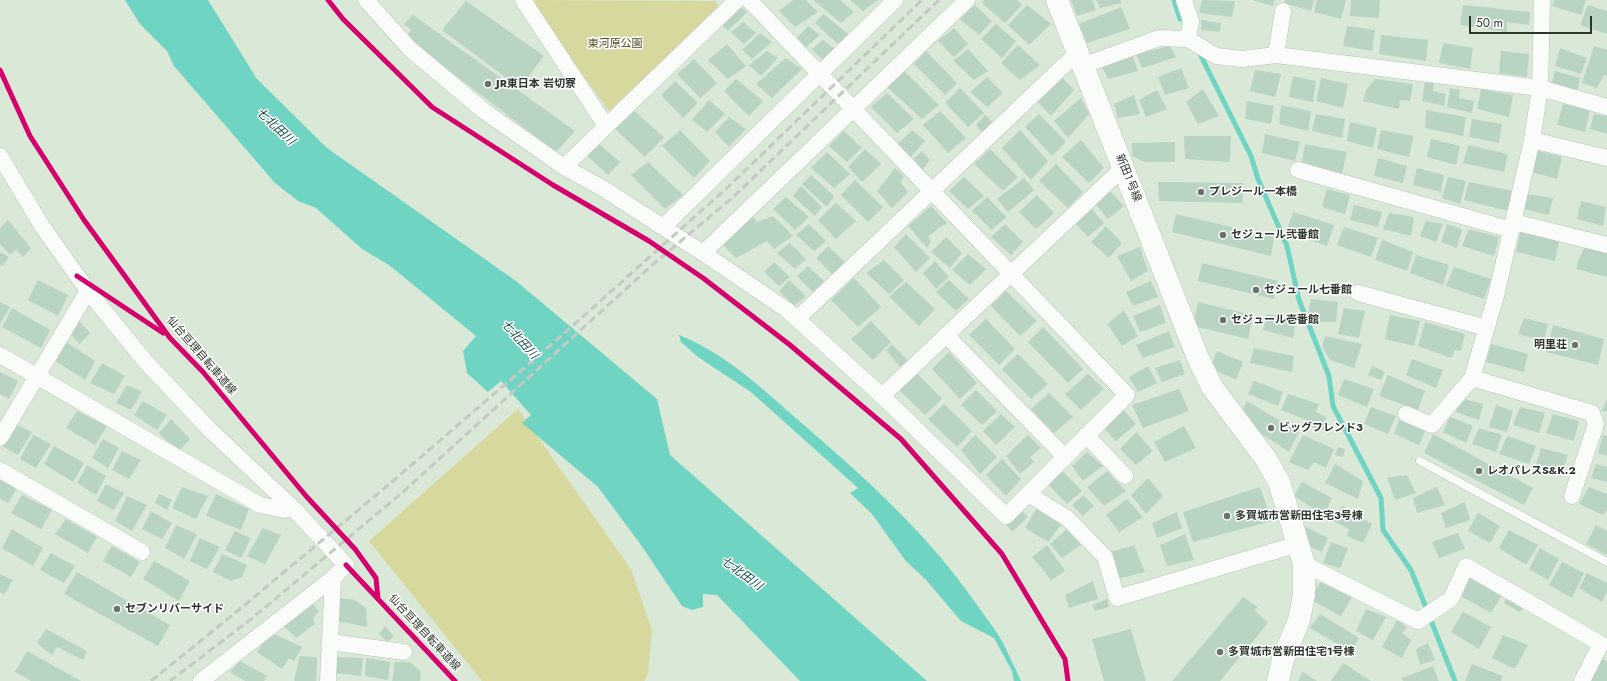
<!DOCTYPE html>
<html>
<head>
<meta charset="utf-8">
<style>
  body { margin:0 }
  #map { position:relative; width:1607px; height:681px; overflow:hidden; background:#dae8d8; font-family:Jost,sans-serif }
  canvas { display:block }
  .scale { position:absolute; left:1469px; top:16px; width:123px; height:18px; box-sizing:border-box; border:2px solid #2c362b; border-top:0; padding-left:5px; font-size:12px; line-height:14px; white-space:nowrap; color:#2c362b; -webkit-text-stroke:3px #fff; paint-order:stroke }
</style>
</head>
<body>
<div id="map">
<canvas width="1607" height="681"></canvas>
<div class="scale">50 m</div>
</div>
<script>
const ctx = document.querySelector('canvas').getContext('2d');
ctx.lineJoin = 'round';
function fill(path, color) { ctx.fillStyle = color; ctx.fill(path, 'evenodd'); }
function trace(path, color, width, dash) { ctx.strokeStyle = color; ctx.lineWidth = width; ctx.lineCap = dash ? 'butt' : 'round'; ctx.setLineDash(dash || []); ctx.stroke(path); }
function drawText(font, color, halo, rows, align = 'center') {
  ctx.font = font + ' Jost,"Noto Sans JP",sans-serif'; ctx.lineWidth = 3; ctx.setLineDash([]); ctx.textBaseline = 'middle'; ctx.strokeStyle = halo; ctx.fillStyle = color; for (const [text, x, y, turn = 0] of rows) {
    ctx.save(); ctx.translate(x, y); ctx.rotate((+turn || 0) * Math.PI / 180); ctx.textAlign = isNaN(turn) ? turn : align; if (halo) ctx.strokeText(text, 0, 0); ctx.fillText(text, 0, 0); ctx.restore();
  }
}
const green = new Path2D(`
  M536,0L716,1L718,8L609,111L533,7Z
  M518,409L631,569L652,630L648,674L644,681H482L369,541Z`);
const water = new Path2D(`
  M125,0H208L257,79L327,148L516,281L657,399L670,455L927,681H800L717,595L703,594V607L692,610L682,606L641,545L598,487L522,423L531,415L501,381L488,392L467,373L463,351L476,336L389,265L362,249L316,208L298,201L275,183L174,66L167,51L140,24Z
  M679,335C723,352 762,388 797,419C863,476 929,534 979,608C987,619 996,630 1003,643C1009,655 1015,668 1021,681H1014L1012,671L994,638L961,621L926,580L905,560L872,514L850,493L858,488L751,392L698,357L681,342Z`);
const stream = new Path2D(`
  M1174,0L1180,19
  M1199,52L1251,156L1258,179L1287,246L1299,300L1329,376L1333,406L1381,498L1383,530L1411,570L1455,681`);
const building = new Path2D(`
  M793,0H806L818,12L795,27L779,11Z
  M813,0H840L854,12L841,23Z
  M850,0H878L863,11Z
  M984,0H1017L1022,5L1005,23L982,3Z
  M1071,0H1092L1096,10L1077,16Z
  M1096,0H1120L1122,3L1100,8Z
  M1202,0L1235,1L1232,17L1199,13Z
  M1252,0H1274L1273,6Z
  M1285,0H1314L1311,11L1284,3Z
  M1317,0H1346L1341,19L1314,12Z
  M1351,0H1380L1379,18L1350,16Z
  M1554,0H1586L1581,15L1552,6Z
  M466,1L544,56L520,88L442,30Z
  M975,5L992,21L979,35L960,19Z
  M1027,5L1051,24L1029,45L1008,25Z
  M1463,5L1530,12L1529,25L1507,22V32L1460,25Z
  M1588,5L1607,11V34L1580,25Z
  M741,7L747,12L728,31L721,24Z
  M1121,7L1130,29L1087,43L1079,24Z
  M823,14L850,35L838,44L815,23Z
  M413,15L575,131L556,152L405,37L411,30L404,24Z
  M1201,20L1221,23L1220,32L1201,30Z
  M743,22L756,33L744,44L731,32Z
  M996,24L1016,41L1002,58L981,39Z
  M808,26L820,35L804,49L795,40Z
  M1347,26L1375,30L1372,51L1343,46Z
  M954,28L968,44L954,57L938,41Z
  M760,33L772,42L752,59L742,50Z
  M1381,35L1428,40L1426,61L1379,54Z
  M823,40L835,49L823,60L812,49Z
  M1443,43L1473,48L1470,69L1439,63Z
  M727,44L746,66L728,79L708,60Z
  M1018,45L1040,65L1020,80L1001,63Z
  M1170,46L1176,57L1142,68L1136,54Z
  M1594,46L1607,50V76L1604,75L1597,88L1582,83Z
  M1560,48L1587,58L1581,74L1555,66Z
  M968,49L988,71L974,80L953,61Z
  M767,51L778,58L761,76L749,65Z
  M926,51L957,83L945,95L914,64Z
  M1501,51L1529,54L1527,77L1499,73Z
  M1132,54L1138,71L1108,79L1102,67Z
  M786,58L802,69L772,98L756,84Z
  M694,59L717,83L700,98L677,74Z
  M1181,68L1189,88L1165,95L1158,77Z
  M1255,70L1281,74L1275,97L1250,91Z
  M904,71L939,105L922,119L887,87Z
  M1555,71L1580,78L1577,93L1551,85Z
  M1061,76L1074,90L1051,116L1036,100Z
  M1293,76L1316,81L1313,102L1289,97Z
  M987,77L1003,93L987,107L970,92Z
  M1321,78L1348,84L1343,108L1316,101Z
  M736,79L763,101L749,116L724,91Z
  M1375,79L1413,84L1410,101L1400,100L1399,109L1363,101L1366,90Z
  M675,81L698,103L683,118L661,95Z
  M1425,82L1434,83L1433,91L1446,94L1444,106L1422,101Z
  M960,88L984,113L968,127L945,103Z
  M1450,88L1460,90L1459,98L1474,101L1472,113L1447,107Z
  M1203,89L1219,116L1198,124L1186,102Z
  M1481,89L1513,95L1509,117L1477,109Z
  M1157,90L1167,109L1146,117L1139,100Z
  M887,93L914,119L897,133L871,107Z
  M1134,95L1140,114L1118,118L1114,104Z
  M1081,98L1089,114L1068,138L1054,121Z
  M709,100L725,114L707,132L692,120Z
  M1247,101L1274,106L1271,124L1245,119Z
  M1563,104L1590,110L1585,132L1557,125Z
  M1281,105L1311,111L1308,131L1279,124Z
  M632,109L664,137L645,157L615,129Z
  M1426,110L1466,117L1463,136L1425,128Z
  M940,111L966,138L948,153L923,125Z
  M1039,114L1066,142L1052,156L1025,127Z
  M1316,114L1345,119L1342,138L1312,131Z
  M1594,114L1607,116V134L1590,129Z
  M985,115L993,122L982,133L976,125Z
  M729,117L746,129L729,147L715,132Z
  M1472,119L1502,124L1499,143L1469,137Z
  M1350,122L1377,128L1373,148L1347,141Z
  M680,130L710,161L694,178L662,146Z
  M912,130L925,141L910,158L896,146Z
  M1020,130L1048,161L1031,180L1002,148Z
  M1381,130L1414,136L1409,157L1377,149Z
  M844,131L862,148L847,162L829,146Z
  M1265,134L1300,142L1295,161L1262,153Z
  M1184,136H1231L1230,162L1185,159Z
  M1431,139L1460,146L1456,165L1427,157Z
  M1081,140L1104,168L1089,183L1062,157Z
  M1175,142V162H1145L1132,156V143Z
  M598,143L620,162L608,175L586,155Z
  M1305,144L1347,152L1342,174L1302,162Z
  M1468,145L1508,154L1504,172L1463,163Z
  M865,149L881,164L862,182L848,167Z
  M990,149L1018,177L1003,191L974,164Z
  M1535,150L1562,157L1557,179L1531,172Z
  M922,151L930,160L923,169L913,159Z
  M827,152L850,174L834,188L811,168Z
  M1378,158L1407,166L1403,183L1374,176Z
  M648,162L683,195L665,209L631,175Z
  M1056,164L1083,192L1068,208L1039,181Z
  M895,168L904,176L901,183L908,192L892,208L877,191Z
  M1417,168L1444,175L1441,192L1413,185Z
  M811,175L834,196L827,207L802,184Z
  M964,177L984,196L968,209L949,191Z
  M1448,177L1466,181L1460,204L1442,198Z
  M1024,178L1034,190L1008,212L997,199Z
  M855,180L883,207L868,222L841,195Z
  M1158,182L1243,183V203L1159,201Z
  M1469,182L1513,191L1509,211L1464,200Z
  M801,186L822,207L815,216L793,196Z
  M1327,189L1350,195L1345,214L1322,207Z
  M1110,191L1124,206L1108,219L1094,203Z
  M1527,194L1553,198L1549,215L1523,209Z
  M1037,195L1054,213L1036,229L1019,212Z
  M786,197L809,217L795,230L773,209Z
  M987,197L1006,217L992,230L972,211Z
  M1581,201L1606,207L1603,226L1577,219Z
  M836,203L856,221L836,239L818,220Z
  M1354,205L1382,212L1378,227L1350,220Z
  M931,206L947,223L928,236L931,242L927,248L908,226Z
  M1090,207L1104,223L1088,237L1075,223Z
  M1293,212L1334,225L1327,246L1286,232Z
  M1389,213L1414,217L1411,236L1383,229Z
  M1176,214L1274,237L1271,256L1172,232Z
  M753,216L757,222L773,216L793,236L774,249L767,241L736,258L720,242Z
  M8,220L31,248L23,257L16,250L10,255L0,244V228Z
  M1426,221L1443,224L1436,242L1420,236Z
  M809,224L826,241L814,251L796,235Z
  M1005,224L1023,242L1011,255L991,237Z
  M1447,224L1462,229L1457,248L1441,242Z
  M1106,226L1122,243L1109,258L1091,242Z
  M1344,227L1378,238L1371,257L1337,245Z
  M1469,229L1499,237L1494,256L1462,246Z
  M1520,232L1559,241L1555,261L1516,252Z
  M906,234L930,258L916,272L894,247Z
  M946,237L962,253L950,268L931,252Z
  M1382,240L1413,252L1407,271L1375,260Z
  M790,243L806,259L795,269L777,253Z
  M828,246L846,263L832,274L816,258Z
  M1140,247L1148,271L1131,281L1117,256Z
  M1585,247L1607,253V277L1576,269L1580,256Z
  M0,252L9,257L3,266L0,265Z
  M968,254L986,269L970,285L952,270Z
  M1416,255L1449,265L1443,285L1410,273Z
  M884,260L904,280L889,294L866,273Z
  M935,261L949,277L936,289L923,273Z
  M774,262L790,277L779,286L764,272Z
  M1202,263L1278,281L1274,299L1198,281Z
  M808,266L824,281L813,292L797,276Z
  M1454,267L1491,279L1484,299L1446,286Z
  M854,278L881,307L858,327L831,300Z
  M38,280L68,295L58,316L28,300Z
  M789,280L806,296L794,306L779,291Z
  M949,280L969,299L956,311L936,292Z
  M1151,281L1158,297L1133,306L1126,292Z
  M906,282L935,309L919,326L889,296Z
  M1006,291L1037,321L1020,336L991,306Z
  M1311,299L1338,302L1336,322H1315L1308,314Z
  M0,302L10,307L0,324Z
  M1198,302L1253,315L1248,339L1193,326Z
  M1160,305L1166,323L1140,332L1133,316Z
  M12,308L50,330L41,348L2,327Z
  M1344,308L1365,311L1359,338L1338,334Z
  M1124,310L1138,336L1122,346L1107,324Z
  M1267,314L1296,319L1293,338L1263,330Z
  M1390,315L1420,321L1414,346L1385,339Z
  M1524,318L1548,324L1544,341L1518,334Z
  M986,319L1015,349L999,365L969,335Z
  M78,320L90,333L79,344L68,331Z
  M871,321L891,342L873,360L851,339Z
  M1425,322L1465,334L1461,351L1455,350L1451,358L1418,346Z
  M1553,325L1604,339L1598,365L1546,352Z
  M1043,327L1083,369L1068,383L1028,342Z
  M1169,331L1175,347L1143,358L1136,345Z
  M1325,336L1362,344L1354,368L1330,360L1322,347Z
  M65,341L95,361L85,380L54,360Z
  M892,344L907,360L900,367L886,350Z
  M1491,344L1528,354L1524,372L1486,362Z
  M1254,348L1294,356L1292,372L1250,363Z
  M1217,351L1243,362L1236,380L1210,368Z
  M949,352L977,383L960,399L932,369Z
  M1018,354L1048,384L1031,399L1002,369Z
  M1412,359L1443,370L1436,388L1406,375Z
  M1180,360L1185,374L1162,382L1155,368Z
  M102,363L125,376L114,394L90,383Z
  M1148,366L1157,383L1138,392L1129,377Z
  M1372,366L1385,372L1381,380L1368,375Z
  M915,371L942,399L925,415L898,389Z
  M0,372L18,381L9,399L0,394Z
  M1088,374L1104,389L1081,410L1065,394Z
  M1388,375L1425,391L1418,410L1379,396Z
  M1344,379L1374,389L1367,407L1338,395Z
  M1254,381L1283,392L1278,406L1248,394Z
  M127,385L142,392L131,410L116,403Z
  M1179,389L1189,411L1143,428L1132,405Z
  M976,390L997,411L982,425L961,405Z
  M1049,393L1073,417L1054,433L1031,409Z
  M1288,394L1319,404L1316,412L1326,417L1324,430L1311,427V422L1281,410Z
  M1461,398L1483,404L1479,420L1456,412Z
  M1607,398V412L1602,411Z
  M143,401L167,415L157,430L134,415Z
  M1247,401L1299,432L1289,452L1245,423L1241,412Z
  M944,404L972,431L957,447L928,419Z
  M1496,405L1513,411L1507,432L1489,427Z
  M1371,407L1396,416L1388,434L1364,424Z
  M1520,407L1545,413L1539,433L1513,425Z
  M1123,409L1136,424L1116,441L1103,427Z
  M77,411L107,426L95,445L66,428Z
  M1001,414L1015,427L996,445L983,431Z
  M1553,414L1579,421L1574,441L1546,433Z
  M1450,417L1473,426L1466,443L1443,432Z
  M1400,418L1426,429L1419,445L1394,434Z
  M171,419L190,439L178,452L159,433Z
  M13,423L32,432L18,455L0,445Z
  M1184,426L1196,448L1165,462L1154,442Z
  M1479,428L1502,435L1496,452L1472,444Z
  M1136,432L1153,451L1136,465L1120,449Z
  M1433,434L1533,488L1524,505L1424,453Z
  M33,435L51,444L36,468L20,459Z
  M975,435L997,457L980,474L961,450Z
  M1028,435L1041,448L1030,457L1034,462L1020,474L1006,456Z
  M1303,435L1334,449L1326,468L1314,462L1308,470L1289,462Z
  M1603,435L1607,436V456L1598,453Z
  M1507,436L1536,446L1529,464L1499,454Z
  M103,439L119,448L108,468L92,458Z
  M54,446L84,463L73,482L44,464Z
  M1338,447L1345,449L1343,457L1335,455Z
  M1541,448L1568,455L1561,477L1535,468Z
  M122,451L141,460L129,479L112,470Z
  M1087,452L1103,466L1083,481L1072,466Z
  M1002,459L1021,479L1006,496L986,475Z
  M1335,464L1363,481L1358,499L1325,483Z
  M1596,464L1607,467V482L1591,478Z
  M87,465L106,476L96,495L77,483Z
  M1061,470L1082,491L1067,504L1048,484Z
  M1107,471L1126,491L1104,506L1087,487Z
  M1407,475L1416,493L1395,500L1387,478Z
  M1148,478L1163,496L1146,514L1131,495Z
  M0,479L17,488L8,503L0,499Z
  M1302,482L1332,498L1324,515L1294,496Z
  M106,484L124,493L114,510L97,501Z
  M182,487L208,496L196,519L172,508Z
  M1260,487L1272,521L1193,542L1183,512Z
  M1437,487L1445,505L1417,513L1413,498Z
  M1589,487L1607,494V510L1603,515L1579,504Z
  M159,494L172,500L167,510L155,503Z
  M216,494L249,509L241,530L206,516Z
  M22,495L52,510L41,529L11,513Z
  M1083,495L1094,506L1083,516L1072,505Z
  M127,496L147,505L132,531L115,521Z
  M1127,499L1143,517L1119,532L1106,515Z
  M1465,502L1470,520L1446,528L1441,513Z
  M1342,506L1372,524L1363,543L1347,536L1349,529L1333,521Z
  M1036,509L1061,525L1048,542L1025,528Z
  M1021,510L1028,517L1012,532L1006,524Z
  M151,511L172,523L162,539L142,529Z
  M1177,512L1182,528L1157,538L1152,523Z
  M1478,513L1500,526L1490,543L1468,531Z
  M66,519L97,537L88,553L55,534Z
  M176,525L197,534L184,559L165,548Z
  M1596,525L1607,531V555L1586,544Z
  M1306,527L1328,538L1322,552L1303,543L1302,535Z
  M263,528L281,535L265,564L247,556Z
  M12,529L43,548L33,566L2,548Z
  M1067,529L1081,545L1062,558L1050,544Z
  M1509,530L1538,545L1526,565L1499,548Z
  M235,531L251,538L241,558L225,550Z
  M1458,533L1465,549L1439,558L1432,542Z
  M1185,534L1194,560L1167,566L1160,545Z
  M200,538L220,547L207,569L190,561Z
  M1331,542L1348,548L1340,568L1323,563Z
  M1047,545L1065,571L1051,580L1032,557Z
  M1134,545L1145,572L1117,579L1111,552Z
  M112,546L140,562L131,577L103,561Z
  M1540,548L1559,559L1548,580L1529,569Z
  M51,553L75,566L64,583L40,570Z
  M222,554L247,565L242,577L231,581L213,572Z
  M154,561L190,581L179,601L143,579Z
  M1562,562L1584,573L1572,598L1549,585Z
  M77,572L170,625L158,646L64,594Z
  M1587,573L1607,583V592L1602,602L1579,588Z
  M0,574L13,580L4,595L0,592Z
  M1470,578L1502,595L1491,613L1461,596Z
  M1093,581L1098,599L1069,608L1065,595Z
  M1320,582L1352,597L1341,616L1311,600Z
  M1243,597L1258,607L1254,610L1268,623L1220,681H1172Z
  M1507,597L1523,607L1520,612L1504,603Z
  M340,598L355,600L366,608L367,627L338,621Z
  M1107,599L1109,607L1095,611L1092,605Z
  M310,601L319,611L313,618L315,624L296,638L282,624Z
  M1366,609L1386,617L1373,640L1356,631Z
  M1463,612L1491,627L1479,649L1451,632Z
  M1320,614L1359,638L1351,652L1310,628Z
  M1397,620L1407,627L1402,633L1411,640L1402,658L1382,647Z
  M385,626L394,636L387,642L379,634Z
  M46,629L87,651L83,660L57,647L52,655L37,643Z
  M1131,629L1146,681H1104L1092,639Z
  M270,632L302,647L294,661L289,658L282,669L257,652Z
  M1503,635L1528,645L1515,669L1492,658Z
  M1428,643L1435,660L1420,665L1416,649Z
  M27,651L81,681H31L15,672Z
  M300,656L317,657L316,681H294Z
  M337,657L363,658L361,676L336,673Z
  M366,658L390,662L388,680L365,676Z
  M1600,658L1607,661V681H1589Z
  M240,661L267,676L264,681H245L230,672Z
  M395,662H410L421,672L420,681H392Z
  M1343,663L1371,681H1331Z
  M1472,664L1503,676L1501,681H1465Z
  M1433,666L1439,681H1403L1402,678Z
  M1303,672L1317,681H1298Z`);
const lane = new Path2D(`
  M1420,461L1607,562`);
const street = new Path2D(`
  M366,0L410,49L484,111L564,167L604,189L703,253L787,310L882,396L1006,516L1127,395L749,0
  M523,0L606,126
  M1184,0L1191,21L1188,39
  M1276,55L1283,11
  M1082,66L1159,38L1188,39L1216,56L1242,59L1276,55L1540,88L1607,107
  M1532,140L1607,158
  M0,156L42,226L88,291L145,361L210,430L293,508L346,565L333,578L328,681
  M564,167L737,0
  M1298,170L1512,230
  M1514,222L1607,245
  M663,227L895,0
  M703,253L967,0
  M1358,293L1487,328
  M797,319L1077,53
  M946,335L1065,457
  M0,355L260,505L284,510L293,508
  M1472,378L1592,413L1596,424L1572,496
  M882,396L1124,167
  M1406,414L1432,425L1472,378L1496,296L1532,140L1540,88L1542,0
  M1086,435L1125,476
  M0,438L88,291
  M0,470L142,552
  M1028,494L1067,518L1105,557L1117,598L1298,544
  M1304,564L1418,621L1451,599L1466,566L1601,644L1582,681
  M330,642L404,652
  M201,681L333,578`);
const secondary = new Path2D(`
  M1057,0L1198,358L1212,387L1266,459L1279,482L1304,564V595L1299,620L1283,659L1278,681`);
const rail = new Path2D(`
  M151,681L240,609L393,481L560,337L727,188L922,0
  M170,681L250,620L403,492L650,267L732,198L939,0`);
const cycleway = new Path2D(`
  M328,0L343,19L432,107L553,185L649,241L703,278L790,345L901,439L1002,554L1065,659L1068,681
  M0,70L30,136L84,220L170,338L203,372L306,496L355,549L376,578L378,599
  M77,276L163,333
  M346,565L455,681`);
const markers = [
  [488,84,4,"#697468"],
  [1201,192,4,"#697468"],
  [1223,235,4,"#697468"],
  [1256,290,4,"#697468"],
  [1223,320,4,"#697468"],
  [1575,345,4,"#697468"],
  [1271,428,4,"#697468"],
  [1479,471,4,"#697468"],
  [1227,516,4,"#697468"],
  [117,609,4,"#697468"],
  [1220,652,4,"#697468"]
];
const parkNames = [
  ["東河原公園",615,44]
];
const poiNames = [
  ["JR東日本 岩切寮",496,84],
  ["プレジール一本橋",1209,192],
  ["セジュール弐番館",1231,235],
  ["セジュール七番館",1264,290],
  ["セジュール壱番館",1231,320],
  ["明里荘",1567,345,"right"],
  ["ビッグフレンド3",1279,428],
  ["レオパレスS&K.2",1487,471],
  ["多賀城市営新田住宅3号棟",1235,516],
  ["セブンリバーサイド",125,609],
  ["多賀城市営新田住宅1号棟",1228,652]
];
const streetNames = [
  ["新田１号線",1128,178,68],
  ["仙台亘理自転車道線",201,356,49],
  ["仙台亘理自転車道線",424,633,47]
];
const waterNames = [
  ["七北田川",275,127,43],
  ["七北田川",519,340,48],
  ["七北田川",741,574,36]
];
fill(green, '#d7d89d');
fill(water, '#70d4c2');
trace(stream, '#70d4c2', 5);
fill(building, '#bad4c4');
trace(lane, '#b9c4b8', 9);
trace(street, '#b9c4b8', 17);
trace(secondary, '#b9c4b8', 23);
trace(lane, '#f9fcf9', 8);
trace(street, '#f9fcf9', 16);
trace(secondary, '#f9fcf9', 22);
trace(rail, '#c5c9c4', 3, [8, 4]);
trace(cycleway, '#d6006c', 5);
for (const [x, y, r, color] of markers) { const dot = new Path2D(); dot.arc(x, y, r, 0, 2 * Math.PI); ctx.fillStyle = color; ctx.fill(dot); trace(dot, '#fff', 1.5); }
drawText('11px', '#4f4b22', '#fff', parkNames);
drawText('bold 11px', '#2c362b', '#fff', poiNames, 'left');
drawText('11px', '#2c362b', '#fff', streetNames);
drawText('italic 12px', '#195149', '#fff', waterNames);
</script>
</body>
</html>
